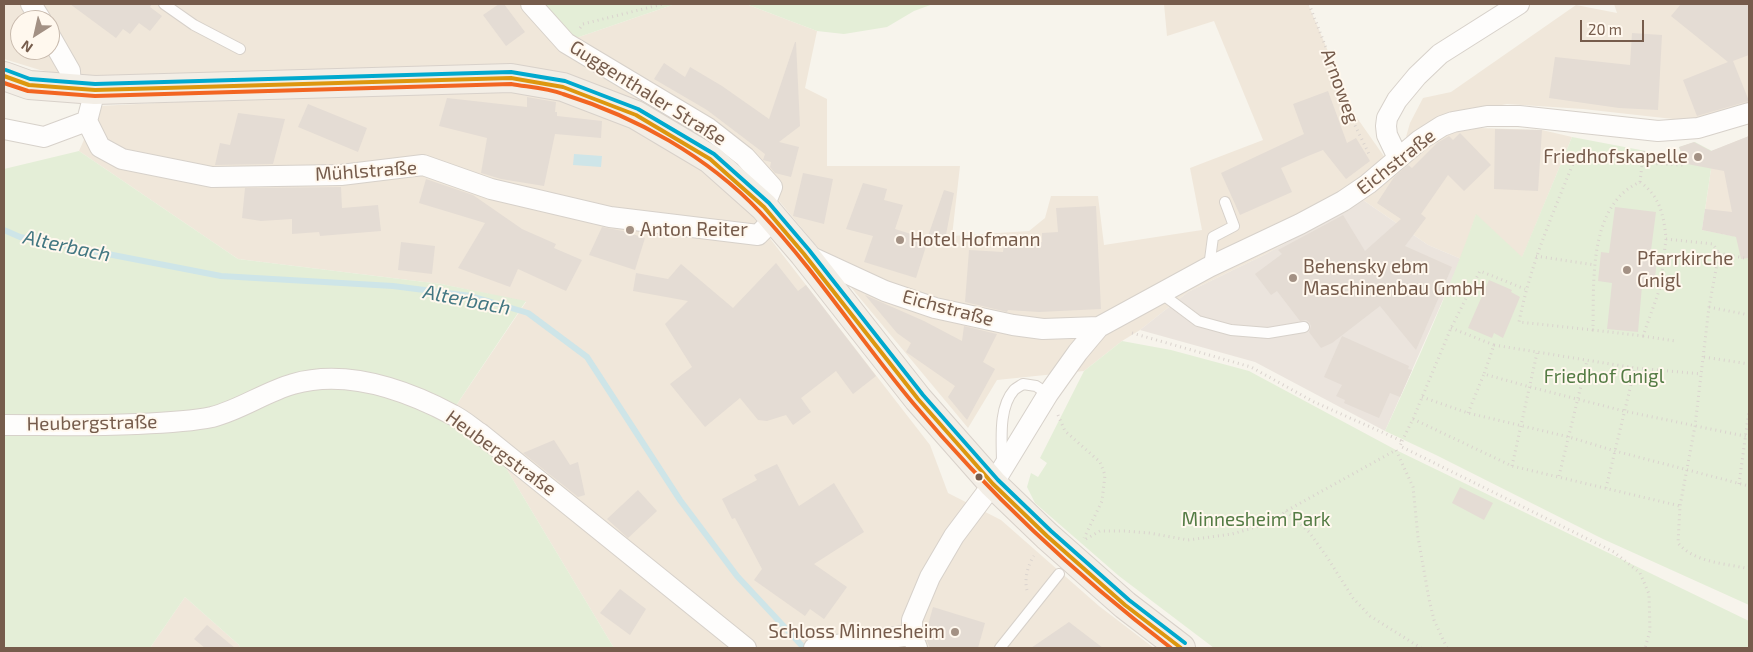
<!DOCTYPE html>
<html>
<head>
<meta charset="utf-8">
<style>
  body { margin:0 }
  #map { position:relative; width:1753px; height:652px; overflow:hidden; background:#f7f4ec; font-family:"Exo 2",sans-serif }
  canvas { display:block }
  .frame { position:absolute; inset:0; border:5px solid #765c4c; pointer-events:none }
  .north { position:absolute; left:10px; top:10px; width:50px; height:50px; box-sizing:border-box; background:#fff8ee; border:1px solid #c8baad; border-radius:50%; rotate:215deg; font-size:14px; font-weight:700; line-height:20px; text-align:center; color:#765c4c }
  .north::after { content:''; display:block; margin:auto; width:18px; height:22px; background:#a39184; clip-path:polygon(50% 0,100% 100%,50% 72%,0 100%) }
  .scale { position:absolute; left:1580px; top:20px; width:64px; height:22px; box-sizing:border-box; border:2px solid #765c4c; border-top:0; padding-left:6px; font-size:15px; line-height:18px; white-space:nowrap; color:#765c4c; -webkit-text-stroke:4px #fff8ee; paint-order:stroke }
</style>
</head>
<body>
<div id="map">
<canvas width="1753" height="652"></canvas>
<div class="frame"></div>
<div class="north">N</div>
<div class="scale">20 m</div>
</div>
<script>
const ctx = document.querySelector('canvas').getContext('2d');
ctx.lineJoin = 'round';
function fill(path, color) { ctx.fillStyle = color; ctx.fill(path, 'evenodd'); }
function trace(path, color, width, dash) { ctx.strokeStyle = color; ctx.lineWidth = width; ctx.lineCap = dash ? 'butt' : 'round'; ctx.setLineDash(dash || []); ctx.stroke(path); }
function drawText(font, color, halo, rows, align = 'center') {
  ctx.font = font + ' "Exo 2",sans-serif'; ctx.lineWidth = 4; ctx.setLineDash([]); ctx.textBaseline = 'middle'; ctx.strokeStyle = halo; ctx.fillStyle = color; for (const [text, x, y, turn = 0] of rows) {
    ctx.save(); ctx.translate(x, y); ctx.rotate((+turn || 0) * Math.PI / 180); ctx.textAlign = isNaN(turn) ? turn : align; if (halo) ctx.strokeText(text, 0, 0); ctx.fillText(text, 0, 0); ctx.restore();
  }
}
const residential = new Path2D(`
  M4,4H539L576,38L675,4H746L817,31L805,88L827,99V166H960L952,236L1029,231L1045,218L1051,196H1098L1104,245L1202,230L1190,168L1263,140L1214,21L1167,36L1164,4H1308L1355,115L1395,172L1447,134L1478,128L1542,130L1572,137L1522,258L1476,215L1461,259L1428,245L1363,200L1266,254L1188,292L1140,330L1122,341L1084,371L997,380L968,428L775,196L569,75L92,80L40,70L4,59ZM20,20H50V50H20Z
  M1614,4H1749V105L1700,122L1583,109L1507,104L1454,114L1432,123L1406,137L1410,123L1423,98L1451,92L1576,5L1617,13Z
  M525,89L617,119L710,175L751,214L930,445L948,493L1001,520L1099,606L1154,648H614L500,458L447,419L526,302L441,284L238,259L79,151L99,106L389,91Z
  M1749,136V239L1702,230L1711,169L1712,151Z
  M185,597L239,645L240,648H150Z`);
const industrial = new Path2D(`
  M1363,200L1428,245L1461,259L1385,431L1255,362L1140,330L1188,292L1266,254Z`);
const green = new Path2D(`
  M539,4H675L576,38Z
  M746,4H933L914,11L887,27L844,34L817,31Z
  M1572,137L1672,156L1681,154L1679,147L1695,142L1712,151L1711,169L1702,230L1749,239V605L1603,539L1436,455L1385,431C1418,360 1450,289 1476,214L1522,257Z
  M79,151L238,259L441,284L526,301L447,419L500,458L614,648H240L239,645L185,597L150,648H63L59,647L58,648H4V169Z
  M1122,341L1171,350L1249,371L1396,450L1749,621V648H1214L1119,576L1035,503L1027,487L1031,473L1038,477L1047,463L1040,458L1084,371Z`);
const water = new Path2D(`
  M574,154L602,156L601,167L573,165Z`);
const stream = new Path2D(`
  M4,230L20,237L221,276L393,286L471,296L528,313L587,357L680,500L737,576L804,648`);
const building = new Path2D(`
  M70,4H152L150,7L162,16L150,31L139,23L130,34L123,29L116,38Z
  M499,4H504L525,32L506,46L483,15Z
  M1681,4H1749V55L1733,61L1749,101L1697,116L1683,80L1728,62L1671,16Z
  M1632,33L1662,35L1658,110L1619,108L1549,98L1555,57L1630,65Z
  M795,42H796L800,126L779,142L799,147L791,177L775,173L770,167L771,162L763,160L765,154L707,110L654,79L664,63L685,77L690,67L722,86L769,119Z
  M1328,91L1347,143L1356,138L1370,161L1346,179L1323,150L1308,156L1281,168L1292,192L1240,215L1221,173L1304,134L1293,104Z
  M527,97L556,102L555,112H557V116L602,121L601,138L555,134L544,186L501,179L481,173L487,138L439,126L447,98L527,107Z
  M308,104L367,128L358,152L298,127Z
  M238,113L285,119L273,164L215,165L220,143L230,145Z
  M1495,129L1542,130L1538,191L1494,189Z
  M1460,133L1491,165L1464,191L1448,175L1421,214L1426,218L1405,246L1452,267L1416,350L1380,306L1332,343L1321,348L1309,332L1311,326L1309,322L1306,320L1300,321L1277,291L1271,295L1255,274L1282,254L1278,250L1343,215L1365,251L1401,219L1377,203L1394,177L1408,165L1412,168L1437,143L1449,136L1453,140Z
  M1749,136V258L1741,259L1736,237L1702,230L1705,209L1732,212L1724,171L1687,164L1679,147L1694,142L1711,151Z
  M803,173L833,179L824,224L793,216Z
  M426,179L473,195L522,229L556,244L554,248L582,260L566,291L518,269L510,287L458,268L485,223L419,203Z
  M863,183L887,189L884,200L903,205L895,229L927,239L944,190L954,193L944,245L928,240L916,278L864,262L873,236L846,229Z
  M341,187L342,208L378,205L381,231L320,236L319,232L292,234V219L261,221L242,218L245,188Z
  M1096,206L1101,309L1039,312L1008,310L1007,312L965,302L969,250L1003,252L1004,245L1042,242V233L1058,232L1056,208Z
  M1615,207L1656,212L1650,258L1657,259L1654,288L1642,286L1638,332L1607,329L1612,283L1598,281L1601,252L1609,253Z
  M602,227L623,231L645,238L635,270L589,255Z
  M401,242L435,246L432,274L398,270Z
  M776,263L798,291L806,285L876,376L853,394L836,371L801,398L811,412L793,425L786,415L767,421L758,420L740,398L705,427L670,384L692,367L665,324L688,301L633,291L636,273L668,279L681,264L733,308Z
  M1489,280L1512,290L1511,292L1520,297L1503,338L1494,333L1492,338L1468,328Z
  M865,295L924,321L962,341L964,326L997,334L983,362L995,369L967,420L948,397L955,386L906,352L911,343L897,333Z
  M1342,336L1409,366L1408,369L1412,370L1400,397L1390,393L1379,418L1344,403L1345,400L1336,396L1342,385L1324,377Z
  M554,440L570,465L578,462L585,495L578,497L523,453Z
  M777,464L799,506L834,483L864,532L814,564L847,587L824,619L810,609L805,616L754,580L762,569L735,518L732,519L722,499L757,480L754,475Z
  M1460,487L1493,503L1484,520L1452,503Z
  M638,490L657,511L628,538L607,519Z
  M620,589L646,609L630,635L600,613Z
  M933,607L985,623L978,648H930L926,639L928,625Z
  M1069,622L1103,648H1031Z
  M207,625L235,648H205L194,639Z`);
const path = new Path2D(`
  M1309,4L1332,63L1345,105L1370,156
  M580,28L583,24L663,4
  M1640,182L1644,148
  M1666,239L1660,288L1643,336L1593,330C1594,282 1588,205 1640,182C1660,196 1664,216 1666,239L1713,244L1719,253
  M1536,256L1595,265
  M1749,259L1719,253L1709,307L1695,426L1680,506L1678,543C1694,562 1722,563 1745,568L1749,567
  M1709,307L1749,315
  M1451,328L1494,345L1484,374L1530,387L1624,411L1749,437
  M1593,330L1519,322C1530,266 1551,218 1572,166C1578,157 1581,154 1591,153L1643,163L1683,165
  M1132,333L1251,367L1314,402L1402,441L1400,446L1614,552L1640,573L1649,594L1650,631L1645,648
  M1643,336L1676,341
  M1494,345L1635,368L1702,374
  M1704,357L1749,364
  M1422,397L1468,413L1569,437L1615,451L1749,486
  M1468,413L1484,374
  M1058,415L1065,431L1100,462L1105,475L1102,501L1084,538
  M1413,419L1512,466L1680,506
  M1402,441L1413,419L1451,328L1480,271L1525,289
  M1512,466L1537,353
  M1559,476L1587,361
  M1739,484L1749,410
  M1606,488L1635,368
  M1286,511L1309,532L1327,557L1353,598L1370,616L1421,648
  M1086,539L1100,531H1124L1149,533L1188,540L1232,534L1273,522L1286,511L1396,450L1413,487L1418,537L1429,599L1434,620L1447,648
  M1027,590C1024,580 1028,564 1034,556`);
const lane = new Path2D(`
  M164,4L194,25L240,49
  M1209,267L1213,237L1234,226L1225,202
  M1162,294L1198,321L1231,330L1268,333L1304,327
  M1002,463C1002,441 998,408 1014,390C1016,388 1020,386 1023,384L1036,386L1048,394
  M1000,648L1059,574`);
const street = new Path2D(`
  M31,4L41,20
  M531,4L566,43L708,128L745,157L772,187L764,207
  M50,36L70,71L71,89
  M95,90L87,121L100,147L122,159L212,177L341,175L423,165L491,189L610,217L758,235L774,219
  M4,129L44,137L87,121
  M1398,158L1387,135L1386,126L1387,118L1397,100L1417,76L1440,54L1519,4
  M807,255L885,291L935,308L1013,325L1043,329L1099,327
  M4,425C48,425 92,426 136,424C161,423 188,422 212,417C240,410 265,392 293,384C346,369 406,390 453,415C463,420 472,428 481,434L746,648
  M814,648L912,635
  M917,648L912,635V620L930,577L954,536L993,484L1048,394L1078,352L1099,327L1209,267L1300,224L1343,201L1368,184L1420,140L1442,126L1453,122L1487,116H1519L1658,131L1698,128L1749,113`);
const primary = new Path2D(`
  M4,76L29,85L95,90L511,78L563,87L636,115L710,159L764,207L774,219L804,254L918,399L993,484L1047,536L1125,605L1181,648`);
const bus1 = new Path2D(`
  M4,76L29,85L95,90L511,78L563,87L636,115L710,159L764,207L804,254L918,399L993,484L1047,536L1125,605L1181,648`);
const bus2 = new Path2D(`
  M4,83L28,91L95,96L511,84C528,87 547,88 563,94C636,117 707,156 760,212C816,271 861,341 913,403C990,495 1077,576 1171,648`);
const bus3 = new Path2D(`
  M6,70L30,79L95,84L511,72L565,81L638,109L714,154L769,203L809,250L923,395L998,480L1051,531L1129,600L1185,643`);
const markers = [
  [1698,157,5,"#a39184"],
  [630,230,5,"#a39184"],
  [900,240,5,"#a39184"],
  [1627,270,5,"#a39184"],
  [1293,278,5,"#a39184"],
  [979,477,4.5,"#765c4c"],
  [955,632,5,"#a39184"]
];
const streetNames = [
  ["Arnoweg",1340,86,70],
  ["Guggenthaler Straße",648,93,32],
  ["Eichstraße",1396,162,-38],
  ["Mühlstraße",366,171,-4],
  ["Eichstraße",948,308,15],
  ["Heubergstraße",92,423,-1],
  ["Heubergstraße",501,453,36]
];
const poiNames = [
  ["Friedhofskapelle",1688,157,"right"],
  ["Anton Reiter",640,230],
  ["Hotel Hofmann",910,240],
  ["Pfarrkirche",1637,259],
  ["Gnigl",1637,281],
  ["Behensky ebm",1303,267],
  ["Maschinenbau GmbH",1303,289],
  ["Schloss Minnesheim",945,632,"right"]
];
const parkNames = [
  ["Friedhof Gnigl",1604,377],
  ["Minnesheim Park",1256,520]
];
const waterNames = [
  ["Alterbach",67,246,12],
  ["Alterbach",467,300,11]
];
fill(residential, '#f0e7da');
fill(industrial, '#ebe4dd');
fill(green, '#e4eed7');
fill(water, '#cee5e8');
trace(stream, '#cee5e8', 6);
fill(building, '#e4dcd4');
trace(lane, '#d7d1ca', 12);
trace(street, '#d7d1ca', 22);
trace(primary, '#d8d1ca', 30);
trace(path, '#dad3ce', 3, [1, 4]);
trace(lane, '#fefdfc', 10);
trace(street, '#fefdfc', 20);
trace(primary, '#f3eee6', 28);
trace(bus1, '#dd970f', 4);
trace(bus2, '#f26522', 4);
trace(bus3, '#00a9ce', 4);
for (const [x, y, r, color] of markers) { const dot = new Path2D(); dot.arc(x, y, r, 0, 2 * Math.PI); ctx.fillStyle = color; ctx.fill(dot); trace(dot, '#fff8ee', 2); }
drawText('19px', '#765c4c', '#fff8ee', streetNames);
drawText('19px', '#765c4c', '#fff8ee', poiNames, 'left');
drawText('19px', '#547b44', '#fff8ee', parkNames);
drawText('italic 20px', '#437782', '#fff8ee', waterNames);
</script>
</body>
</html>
